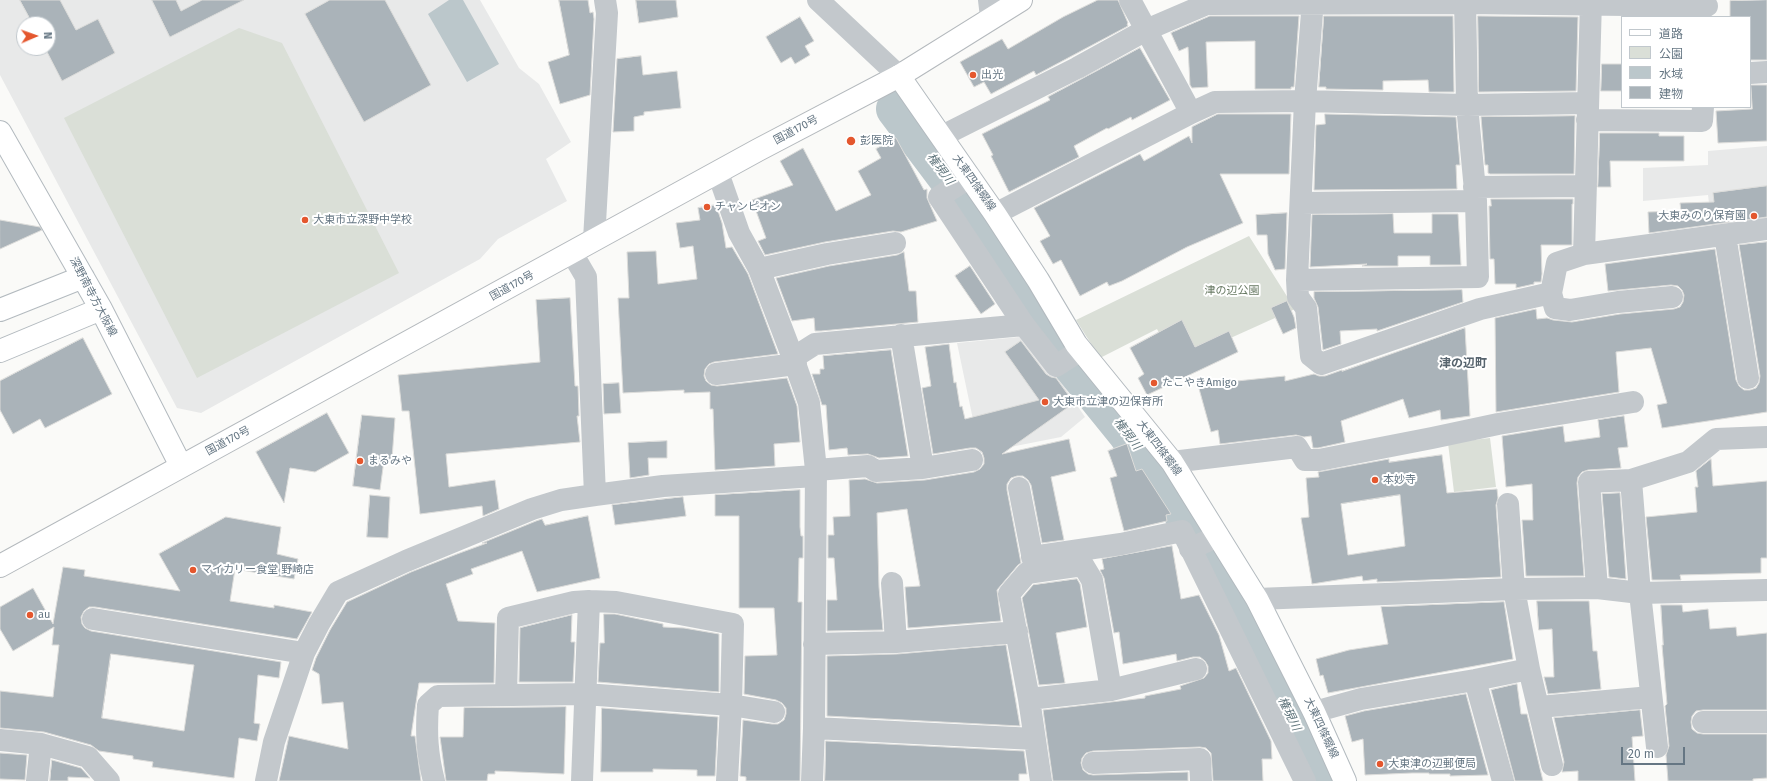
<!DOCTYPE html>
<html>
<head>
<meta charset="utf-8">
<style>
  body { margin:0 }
  #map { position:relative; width:1767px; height:781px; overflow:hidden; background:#fafaf8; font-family:"Fira Sans","Noto Sans JP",sans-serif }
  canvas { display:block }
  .legend { position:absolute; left:1621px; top:16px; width:130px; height:92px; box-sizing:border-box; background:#fff; border:1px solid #c1c8cd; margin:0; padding:5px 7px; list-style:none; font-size:12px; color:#657683 }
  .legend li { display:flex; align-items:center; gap:8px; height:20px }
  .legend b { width:20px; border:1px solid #c1c8cd }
  .north { position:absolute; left:16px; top:16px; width:40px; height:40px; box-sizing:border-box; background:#fff; border:1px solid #c1c8cd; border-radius:50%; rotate:88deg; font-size:11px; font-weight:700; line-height:16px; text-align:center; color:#657683 }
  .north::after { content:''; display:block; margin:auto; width:14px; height:18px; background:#e4572e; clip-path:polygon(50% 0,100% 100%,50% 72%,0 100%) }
  .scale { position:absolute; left:1621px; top:747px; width:64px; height:18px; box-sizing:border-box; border:2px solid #657683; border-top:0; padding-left:5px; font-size:12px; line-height:14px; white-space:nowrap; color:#657683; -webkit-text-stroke:3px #fff; paint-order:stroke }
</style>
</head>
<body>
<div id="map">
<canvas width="1767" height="781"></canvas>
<ul class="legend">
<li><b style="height:5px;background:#fff"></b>道路</li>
<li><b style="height:11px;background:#dadfd7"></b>公園</li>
<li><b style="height:11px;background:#bbc7cb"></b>水域</li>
<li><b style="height:11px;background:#aab3b9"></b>建物</li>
</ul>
<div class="north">N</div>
<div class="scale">20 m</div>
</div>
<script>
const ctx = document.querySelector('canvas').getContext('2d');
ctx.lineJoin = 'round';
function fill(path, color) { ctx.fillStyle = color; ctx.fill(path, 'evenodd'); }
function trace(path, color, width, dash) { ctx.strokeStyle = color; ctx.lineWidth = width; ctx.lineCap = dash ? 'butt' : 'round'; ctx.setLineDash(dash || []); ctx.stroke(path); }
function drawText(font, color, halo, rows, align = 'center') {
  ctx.font = font + ' "Fira Sans","Noto Sans JP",sans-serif'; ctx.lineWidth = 4; ctx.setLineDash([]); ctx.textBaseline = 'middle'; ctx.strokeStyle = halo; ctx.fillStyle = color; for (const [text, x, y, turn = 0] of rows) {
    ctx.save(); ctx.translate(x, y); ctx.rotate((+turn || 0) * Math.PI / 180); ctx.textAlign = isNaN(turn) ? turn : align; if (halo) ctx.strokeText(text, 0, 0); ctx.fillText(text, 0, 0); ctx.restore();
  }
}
const built = new Path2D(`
  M0,0H480L519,68L539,84L571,142L546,159L567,201L498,239L480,259L201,413L177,408L0,75ZM24,24H48V48H24Z
  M1767,146V219L1712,227L1708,195L1643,201V168L1708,165V151Z
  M1030,336L1085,417L1061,437L980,453L957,343Z`);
const green = new Path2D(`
  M239,28L282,43L399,273L197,378L64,118Z
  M1249,236L1295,309L1175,363L1157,329L1100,358L1076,320Z
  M1490,438L1496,487L1454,492L1448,443Z`);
const water = new Path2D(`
  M449,0H463L499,64L467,82L428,14Z`);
const river = new Path2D(`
  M895,109L953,186L1063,355L1127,434L1190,524L1238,609L1322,781`);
const building = new Path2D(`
  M20,0H60L76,30L98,19L115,53L62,81L45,48H48V24H33Z
  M152,0H176L181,11L202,0H244L170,37Z
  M330,0H385L431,85L364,122L305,14Z
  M559,0H588L590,13L593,12L594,19L590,95L560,104L548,62L569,55Z
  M636,0H676L678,17L639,23Z
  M1098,0H1118L1128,23L1127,24L1128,26L1036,75L1034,71L991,94L984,82L974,87L960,62L1002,39L1008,49L1063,17Z
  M1767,0V60H1750V17H1730V1Z
  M1210,16H1299L1294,87H1291V89H1255V41L1206,42L1208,87L1192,88L1190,85L1188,47L1179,51L1171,33Z
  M1324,16H1453L1454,92H1429L1428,80L1383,81V90L1326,89V87H1319Z
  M1478,16L1578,17L1576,91L1479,92Z
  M800,17L814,41L805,46L810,55L795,64L791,57L781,63L766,37Z
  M1140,48L1170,100L1132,120L1131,117L1108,129L1107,128L1074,146L1079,157L1009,192L991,156L993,155L982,134L1050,100L1048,97Z
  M641,56L643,75L677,71L681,108L644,112V115L634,117V131L613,132L617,59Z
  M1602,64H1622V91H1601Z
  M1751,85H1767V141L1718,143L1716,111L1752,109Z
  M1218,114H1291L1289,174H1220L1243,223L1187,247L1122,281L1109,286L1107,282L1080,296L1061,260L1053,264L1040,241L1050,236L1034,208L1140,154L1144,161L1189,136L1192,143V127Z
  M1325,114L1456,117L1460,165H1456L1457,189L1314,190L1316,125L1325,124Z
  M1575,116L1574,174H1490L1488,173V165H1485L1481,117Z
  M1600,133H1659V136H1684V161H1610L1611,187H1598Z
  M896,138L924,190L927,189V198L937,221L901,232L893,231L825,242L765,255L758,241L766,238L752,200L793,185L780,161L803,148L836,211L871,195L858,171L881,158L876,149Z
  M1767,186V217L1649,233L1648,212L1681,211L1680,203L1714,202L1713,193Z
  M1491,199H1573V204H1572V245H1541L1542,274L1541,282H1534V284L1516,288V284H1495L1494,259H1490L1489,206H1491Z
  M716,205L722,223L726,248L732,247L748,274L778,354L714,362L709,364L705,369L704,376L706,381L711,385L717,386L787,378L797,406L800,442L774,444L775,466L715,470L713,409H710V392L684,393V390L623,393L618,298H629L627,252L656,251L658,284L697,279L693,246L680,248L676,223L700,220L698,208Z
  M1287,213L1285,269L1275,270L1268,254L1267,235H1257L1256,215Z
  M1393,214L1394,233H1432V214H1458L1461,265H1430V256H1398V266H1362L1367,264L1310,267L1312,215Z
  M0,220L40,227L42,230L0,249Z
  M1767,242V412L1662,428L1657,405L1667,403L1651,348L1616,352L1619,392L1496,412L1495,318L1536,309L1537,319L1547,318L1553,320L1572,322L1620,314L1674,309L1680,307L1683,302L1684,295L1682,290L1678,286L1671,285L1608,291L1605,264L1715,249L1736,380L1739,386L1744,390H1750L1756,388L1759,383L1760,376L1739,245Z
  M904,252L909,291H916L918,322L821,331H815L814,318L792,321L776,278L829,266L897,255Z
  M970,266L995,304L981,314L955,276Z
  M1462,290L1463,302L1377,331V329L1340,331L1341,344L1323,350L1318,307L1314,298V292Z
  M570,298L575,386H578L579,416H577L580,442L446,454L449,487L495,480L499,509L483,516L482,506L420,514L409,411H402L398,375L540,362L536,300Z
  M1287,301L1294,317L1296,328L1283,334L1271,308Z
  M1182,320L1195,347L1229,331L1238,352L1147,395L1138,378L1144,374L1130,348Z
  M1465,328L1470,416L1441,420L1440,410L1409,418L1403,399L1341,421L1345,442L1318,448H1313L1311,436L1304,437L1296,435L1220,444L1218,430L1211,432L1198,385L1285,376V381L1314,374L1319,376H1325L1342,370V371Z
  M83,338L112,394L45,428L40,419L13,434L0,410V381Z
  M1021,341L1046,374L1051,377L1056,378L1074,403L1002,454L1069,439L1076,471L1051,477L1064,540L1042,543L1031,485L1028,480L1023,476H1017L1011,478L1007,484V490L1021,563L1018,565L997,590L1001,621L908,628L905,587L920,586L907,509L877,513L879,587L883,630L827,631V600H837L834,558H828V535H834L833,517L850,516L849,480L865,479L877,483L925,480L974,472L980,469L984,464V458L982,452L976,448H970L933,454L922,388L931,386L925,347L949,344L954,383L956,382L960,407L962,406L965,419L1039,400L1005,352Z
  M891,350L908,456L879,458L868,454L848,455L847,448L829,450L826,405H822L812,374H820V369H824L823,356Z
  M619,383L621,413L604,414L603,384Z
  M327,413L349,453L315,472L290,468L284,503L256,452Z
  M362,415L395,418L392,459L384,460L380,490L353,486Z
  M1624,416L1628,447L1618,448L1621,468L1588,470L1582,472L1578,477L1577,483L1584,576H1526L1522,520H1533L1532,484L1506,487L1502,436L1563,426L1565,442L1600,437L1598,420Z
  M667,441V458H648L649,475L630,478L628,443Z
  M1127,444L1136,471L1142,469L1171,514L1166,515L1167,521L1124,531L1110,478L1117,476L1108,451Z
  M1442,455L1447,493L1497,489L1498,498L1496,505L1501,577L1377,582V579L1363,581L1362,576L1312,584L1301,518L1309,517L1306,478L1319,477L1318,472L1389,459V462ZM1400,495L1405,546L1348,555L1341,504Z
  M1711,459L1713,486L1767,481V558H1761V573L1680,575L1681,580H1652L1646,517L1697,512L1695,487H1698L1696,471Z
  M800,490V527L801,536H803V558H799L798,602H802L800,781H746V777L740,776L743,720L772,724H778L784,720L786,714V708L782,703L776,700L744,694L745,656L777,655L774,608H739V516H715V495Z
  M1620,493L1626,579L1609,577L1602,494Z
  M370,495L390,497L388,538L367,537Z
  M683,497L686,516L615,525L612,505Z
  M588,516L600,578L537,592L522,551L471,569L473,574L446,584L458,621L495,623L494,683H419L411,736H415L421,781H279L289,736L348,749L343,702L322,704L319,674L312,670L316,658L330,630L347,602L411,572L457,554L487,543H482L536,521L542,519L545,525Z
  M226,517L281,527L277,554L298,559L294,579L235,569L230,601L274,608V605L312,612L297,639L95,607H89L84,611L81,617L82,624L85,628L91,631L281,662L279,678L258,675L254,723L260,724L257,741L239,738L234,778L152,767L153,762L133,759V756L99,751L91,745L44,732L0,728V691L53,697L59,645H52L54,627L13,651L0,629V607L33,588L53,624L63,567L85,570L84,576L180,591L159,554ZM111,654L194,665L184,731L102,718Z
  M1172,546L1181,599L1199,595L1219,635L1229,671L1236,668L1271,741L1272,759H1262L1263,781H1213L1211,753L1206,748L1200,747L1093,751L1086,753L1082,758L1081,763L1083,770L1088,774L1093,775L1188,772V781H1053L1043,710L1145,698V696L1181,689L1180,686L1204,678L1208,673V666L1205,661L1200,657H1193L1177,661L1176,654L1123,664L1119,632L1114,633L1104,578L1100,570L1104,569L1102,559Z
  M1077,579L1080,584L1087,627L1056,633L1065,683L1039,685L1022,598L1033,585Z
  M1537,601H1589L1593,651H1597L1601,689L1548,694L1544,677H1554L1552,629L1539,630Z
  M1504,602L1513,659L1328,693L1323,675L1320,676L1316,659L1349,650L1388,644L1381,607Z
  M1661,605H1682L1683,612L1708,609L1710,629L1736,627L1737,636L1767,633V710H1703L1696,711L1692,716L1691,722L1692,729L1697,733L1703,734H1767V778L1753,779V781H1668L1666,755L1669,746L1665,706L1667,704L1662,645H1663Z
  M604,614H615L663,624V627L684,628L719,634V692L598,682L600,643H604Z
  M572,615L571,642H575L573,682H519L520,628Z
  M1006,645L1020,726L827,716V656L897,654Z
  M1517,684L1521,714H1527L1543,781H1515L1491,690Z
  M1466,694L1488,775L1450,776V774H1429V773H1412L1365,775L1363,739L1352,742L1345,716L1364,711Z
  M566,707L564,774L495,771V774H488L487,781H446L440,737H463L464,708Z
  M602,708L718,717L715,776H697V770L653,769V772H601Z
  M1640,710L1643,736L1632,737L1635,781H1578V771L1562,772L1564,762L1554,718Z
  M826,741L1024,751L1027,774H1019V781H825Z
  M0,753L27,755L25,780L0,779Z
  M52,760L81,768L90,778L68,777V781H50Z`);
const street = new Path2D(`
  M818,0L899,76
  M989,0L991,17
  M1130,0L1191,113
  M1313,0L1305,101L1297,280L1298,297L1306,308L1311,356L1321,364L1480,309L1551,293L1557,263L1584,254L1591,0
  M1750,73L1767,72
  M1587,120L1702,121L1703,107
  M942,136L1077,68L1146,30L1207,4L1465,3L1707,6
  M718,173L739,233L759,269L793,358L809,403L816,470L814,728L812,781
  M970,177L939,197L1024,325L1056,366L1081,350
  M1474,187L1586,186
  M1301,203L1476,201
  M995,214L1191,113L1215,102L1305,101L1467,105L1587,103
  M1725,235L1748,378
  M594,240L607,13L605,0
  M572,253L586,277L595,495L663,486L815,476
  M1584,254L1767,229
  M759,269L827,254L895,243
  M1297,280L1478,277L1476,201L1467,105L1465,0
  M1551,293L1555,308L1570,310L1618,302L1672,297
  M901,335L923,468
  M793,358L815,344L1024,325
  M716,374L796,364
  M1172,462L1297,447L1305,460H1319L1432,438L1498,424L1633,402
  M816,470L868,466L876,471L923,468L972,460
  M1631,480L1640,593L1657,747
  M1019,488L1035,570
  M1508,504L1514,589L1529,669L1552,765
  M1190,549L1218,536
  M1032,557L1121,544L1182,531L1305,781
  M892,583L896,642
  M1597,588L1589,482L1631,480L1688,462L1716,439L1767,437
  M1257,599L1514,589L1597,588L1640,593L1767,590
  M93,619L304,653
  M814,644L896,642L1017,632
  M1475,680L1503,781
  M506,695L508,618L574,602L589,601L616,602L733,624L731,705L727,781
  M1029,699L1111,690L1196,669
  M1539,707L1651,697
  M1314,712L1361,699L1475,680L1529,669
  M1703,722H1767
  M814,728L1035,739
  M0,740L41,744L88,757L109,781
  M1093,763L1200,759L1201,781
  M37,781L41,744
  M266,781L274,742L304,653L319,624L338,592L406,561L532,509L561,500L595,495
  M434,781C427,754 426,733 428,705L438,696L585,694L731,705L774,712
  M582,781L589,601
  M1041,781L1029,699L1009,594L1027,573L1083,565L1092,580L1111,690`);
const secondary = new Path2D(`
  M899,76L995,214L1038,280L1076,344L1172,462L1257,599L1314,712L1345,781
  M0,132L101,309L181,466
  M0,310L83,277
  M0,351L101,309`);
const highway = new Path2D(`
  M0,566L758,150L899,76L1021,0`);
const markers = [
  [973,75,4,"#e4572e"],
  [851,141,5,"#e4572e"],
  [707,207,4,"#e4572e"],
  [1754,216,4,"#e4572e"],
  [305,220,4,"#e4572e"],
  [1154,383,4,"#e4572e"],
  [1045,402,4,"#e4572e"],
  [360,461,4,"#e4572e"],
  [1375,480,4,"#e4572e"],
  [193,570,4,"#e4572e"],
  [30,615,4,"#e4572e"],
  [1380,764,4,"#e4572e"]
];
const poiNames = [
  ["出光",981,75],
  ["彭医院",860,141],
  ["チャンピオン",715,207],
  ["大東みのり保育園",1746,216,"right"],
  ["大東市立深野中学校",313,220],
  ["たこやきAmigo",1162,383],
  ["大東市立津の辺保育所",1053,402],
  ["まるみや",368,461],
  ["本妙寺",1383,480],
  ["マイカリー食堂 野崎店",201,570],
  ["au",38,615],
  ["大東津の辺郵便局",1388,764]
];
const streetNames = [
  ["国道170号",796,130,-28],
  ["大東四條畷線",974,183,55],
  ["国道170号",512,286,-29],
  ["深野南寺方大阪線",93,297,62],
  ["国道170号",228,441,-28],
  ["大東四條畷線",1159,448,53],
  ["大東四條畷線",1321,728,65]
];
const parkNames = [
  ["津の辺公園",1232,291]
];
const waterNames = [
  ["権現川",940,169,53],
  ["権現川",1127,434,53],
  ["権現川",1289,714,64]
];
const neighbourhoodNames = [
  ["津の辺町",1463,364]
];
fill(built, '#e8e9e9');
fill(green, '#dadfd7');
fill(water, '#bbc7cb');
trace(river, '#bbc7cb', 38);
fill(building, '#aab3b9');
trace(building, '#dcdcda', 1);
trace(secondary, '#b3babf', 24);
trace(highway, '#b4b9bd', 24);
trace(street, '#c3c8cc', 22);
trace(secondary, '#fff', 22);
trace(highway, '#fff', 22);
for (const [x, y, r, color] of markers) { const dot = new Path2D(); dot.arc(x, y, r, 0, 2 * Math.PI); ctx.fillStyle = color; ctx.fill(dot); trace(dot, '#fff', 1.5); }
drawText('11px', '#657683', '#fff', poiNames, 'left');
drawText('11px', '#657683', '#fff', streetNames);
drawText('11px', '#687a64', '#fff', parkNames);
drawText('italic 12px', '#60757c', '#fff', waterNames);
drawText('bold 12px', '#57646e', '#fff', neighbourhoodNames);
</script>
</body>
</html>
